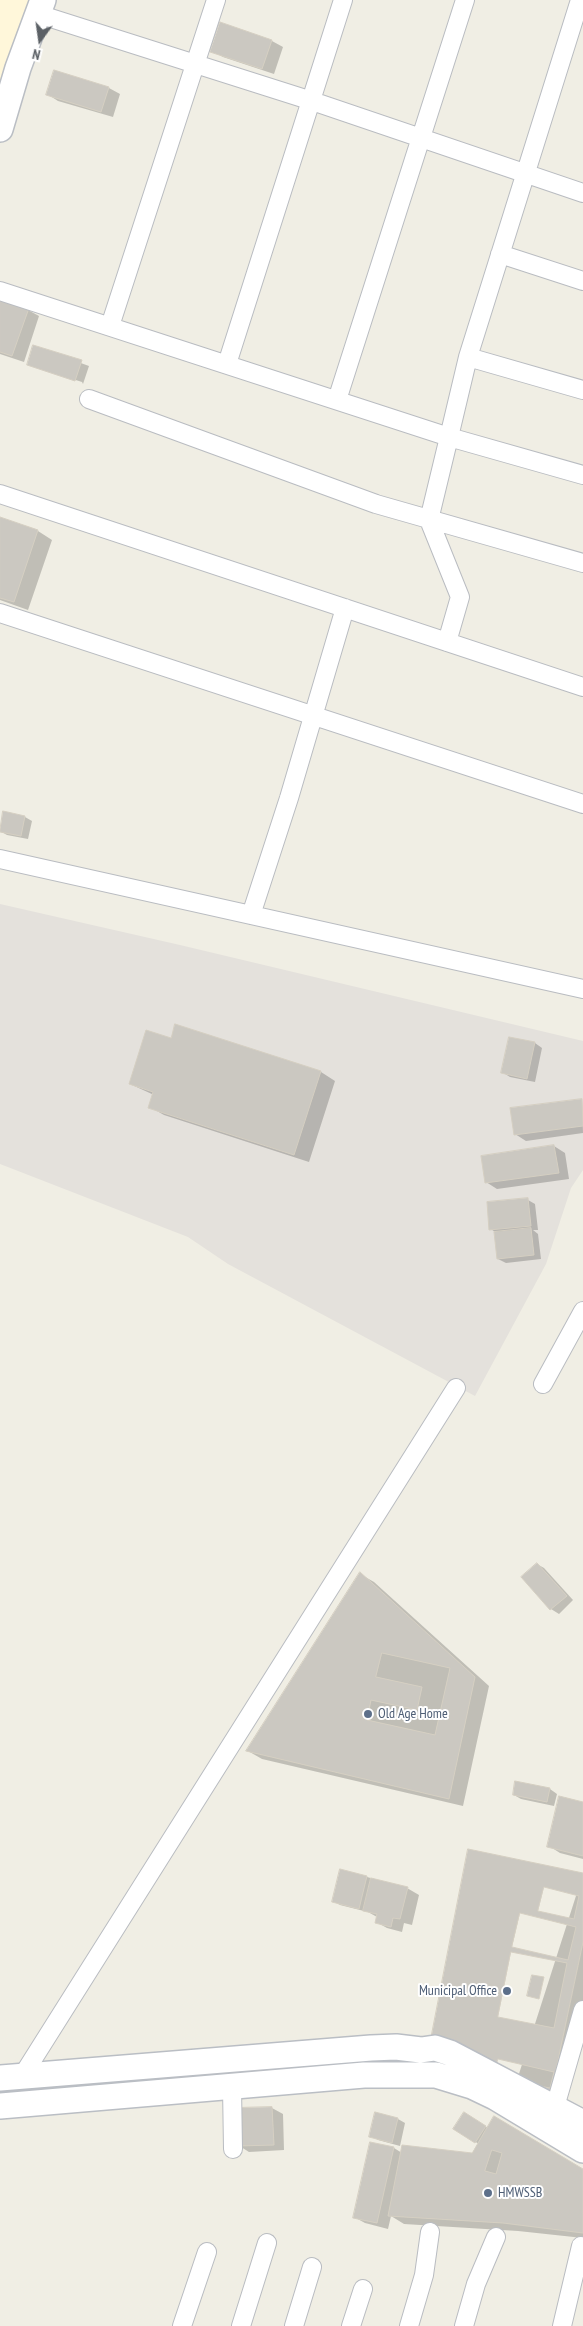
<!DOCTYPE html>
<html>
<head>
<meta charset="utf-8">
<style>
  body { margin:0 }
  #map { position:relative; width:583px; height:2326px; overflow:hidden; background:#f0eee4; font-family:"PT Sans Narrow",sans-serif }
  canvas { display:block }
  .north { position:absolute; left:15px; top:15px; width:50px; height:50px; -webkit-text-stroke:4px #fff; paint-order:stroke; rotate:194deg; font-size:14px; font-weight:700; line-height:20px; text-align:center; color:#5c6166 }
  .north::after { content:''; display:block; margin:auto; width:18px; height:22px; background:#5c6166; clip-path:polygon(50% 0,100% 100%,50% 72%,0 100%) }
</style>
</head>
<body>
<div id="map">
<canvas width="583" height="2326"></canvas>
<div class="north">N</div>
</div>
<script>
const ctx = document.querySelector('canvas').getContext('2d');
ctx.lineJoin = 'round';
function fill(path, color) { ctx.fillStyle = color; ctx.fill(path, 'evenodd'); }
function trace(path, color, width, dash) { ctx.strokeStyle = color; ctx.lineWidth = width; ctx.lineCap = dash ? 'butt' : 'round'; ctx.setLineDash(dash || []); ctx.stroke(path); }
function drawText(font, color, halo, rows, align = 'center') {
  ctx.font = font + ' "PT Sans Narrow",sans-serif'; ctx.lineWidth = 4; ctx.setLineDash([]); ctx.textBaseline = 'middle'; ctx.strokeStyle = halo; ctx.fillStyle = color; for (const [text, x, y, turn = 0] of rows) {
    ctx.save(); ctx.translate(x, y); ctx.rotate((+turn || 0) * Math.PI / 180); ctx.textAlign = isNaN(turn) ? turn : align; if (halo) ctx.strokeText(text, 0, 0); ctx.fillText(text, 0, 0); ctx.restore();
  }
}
const commercial = new Path2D(`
  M0,0H39L0,122Z`);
const industrial = new Path2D(`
  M0,904L180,945L583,1041V1170L571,1188L546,1264L475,1396L228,1264L188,1237L0,1164Z`);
const shadow = new Path2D(`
  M272,41L283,47L274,74L223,57L212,51Z
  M109,88L120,94L113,117L58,101L47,94Z
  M0,300L28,310L39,316L24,362L0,354Z
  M34,346L89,366L83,384L82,382L28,365Z
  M0,519L38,531L52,540L28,610L0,600Z
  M4,812L25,817L32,821L28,839L7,835L0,831Z
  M176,1026L321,1072L335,1081L309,1162L164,1115L150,1107L154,1095L130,1084L172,1040Z
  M510,1038L535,1043L542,1048L535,1082L510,1077L502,1072Z
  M582,1100L583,1133L526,1141L515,1134Z
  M554,1146L565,1153L569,1179L497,1189L486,1182Z
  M528,1200L535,1204L538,1230H533L538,1234L541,1259L506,1263L498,1259L495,1232L491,1229Z
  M537,1564L544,1568L573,1600L559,1614L551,1609L522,1577Z
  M360,1574L374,1582L489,1686L463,1806L262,1759L248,1751Z
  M550,1789L557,1794L554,1806L521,1799L514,1795Z
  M583,1803V1859L560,1853L549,1846Z
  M583,1874V2019L565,2105L517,2080Z
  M367,1877L407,1888L419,1895L412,1925L404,1923L402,1932L387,1928L376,1922L377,1917L368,1912L340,1905L333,1901Z
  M272,2108L283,2114L284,2150L249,2152L238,2145Z
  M376,2114L398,2119L405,2123L400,2146L378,2140L371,2136Z
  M472,2118L488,2128L583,2170V2238L518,2231L404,2224L391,2216L388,2229L365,2223L354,2217L394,2148L402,2153L473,2155L479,2144L454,2129Z`);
const building = new Path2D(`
  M220,22L272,40L262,69L210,52Z
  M54,70L109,87L101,112L46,95Z
  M0,298L29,308L12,356L0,352Z
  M33,345L82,360L75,381L27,365Z
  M0,517L38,530L14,602L0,598Z
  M3,811L25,816L21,836L0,832Z
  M175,1024L321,1071L294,1155L148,1108L153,1092L129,1084L146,1030L171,1038Z
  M509,1037L535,1042L527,1079L501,1073Z
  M582,1099L583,1126L514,1135L510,1108Z
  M554,1145L559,1173L485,1183L481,1156Z
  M528,1198L531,1226L489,1230L487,1202Z
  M531,1228L534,1255L497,1259L494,1232Z
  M537,1563L567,1596L550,1610L521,1577Z
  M360,1572L475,1677L449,1799L246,1751Z
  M382,1653L450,1668L435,1735L367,1720L371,1700L417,1710L422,1687L376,1677Z
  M515,1781L550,1788L547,1802L513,1795Z
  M559,1796L583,1802V1856L547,1847Z
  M468,1849L583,1873V1942L550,2098L431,2039Z
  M340,1869L367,1876L359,1909L332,1902Z
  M371,1878L408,1887L400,1919L393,1918L391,1927L375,1923L377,1914L363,1911Z
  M544,1887L579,1896L574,1919L538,1911Z
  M520,1913L576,1927L568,1960L512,1947Z
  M511,1952L567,1963L554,2028L498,2017ZM532,1975L544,1977L539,1999L527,1996Z
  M498,2059L554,2072L550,2088L518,2082L494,2075Z
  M272,2107L274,2145L237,2146L235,2108Z
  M375,2112L398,2118L392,2143L369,2137Z
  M464,2112L486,2126L475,2143L453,2129Z
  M494,2116L583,2169V2233L503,2223L388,2216L402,2145L472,2153Z
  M370,2142L394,2147L377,2223L353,2218Z
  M492,2150L502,2153L496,2174L485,2171Z`);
const street = new Path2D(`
  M580,0L468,357L449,437L583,475
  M38,14L312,101L583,193
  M500,254L583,281
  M0,291L449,437L429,520L460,597L447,642
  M110,326L216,0
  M468,357L583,390
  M227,364L343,0
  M89,399L376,504L583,563
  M337,400L465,0
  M0,494L583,687
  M0,613L583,804
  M0,859L583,989
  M251,915L289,798L345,608
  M543,1384L583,1311
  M21,2078L456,1388
  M232,2087L233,2149
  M555,2107L583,2010
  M182,2326L207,2252
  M241,2326L267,2243
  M294,2326L312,2267
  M351,2326L363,2289
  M409,2326L424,2275L430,2232
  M464,2326L476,2284L496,2237
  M562,2326L581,2246`);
const secondary = new Path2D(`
  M0,129L18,68L43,0
  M0,2078L371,2048L396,2047L421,2050L435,2048L450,2053L583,2123
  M0,2106L364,2075H436L472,2086L495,2097L583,2150`);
const markers = [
  [368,1714,5,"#5c6f8a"],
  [507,1991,5,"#5c6f8a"],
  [488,2193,5,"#5c6f8a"]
];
const serviceNames = [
  ["Old Age Home",378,1714],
  ["Municipal Office",497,1991,"right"],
  ["HMWSSB",498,2193]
];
fill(commercial, '#fff7da');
fill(industrial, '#e4e1dc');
fill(shadow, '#0003');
fill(building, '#cbc8c1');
trace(building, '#d5cfc2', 1);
trace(street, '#b9bcc1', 20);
trace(secondary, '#babec4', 28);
trace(street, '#fff', 18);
trace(secondary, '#fff', 25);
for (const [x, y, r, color] of markers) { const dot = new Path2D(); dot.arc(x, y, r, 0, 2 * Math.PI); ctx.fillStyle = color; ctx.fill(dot); trace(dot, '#fff', 2); }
drawText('14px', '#4e5e75', '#fff', serviceNames, 'left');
</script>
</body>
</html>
